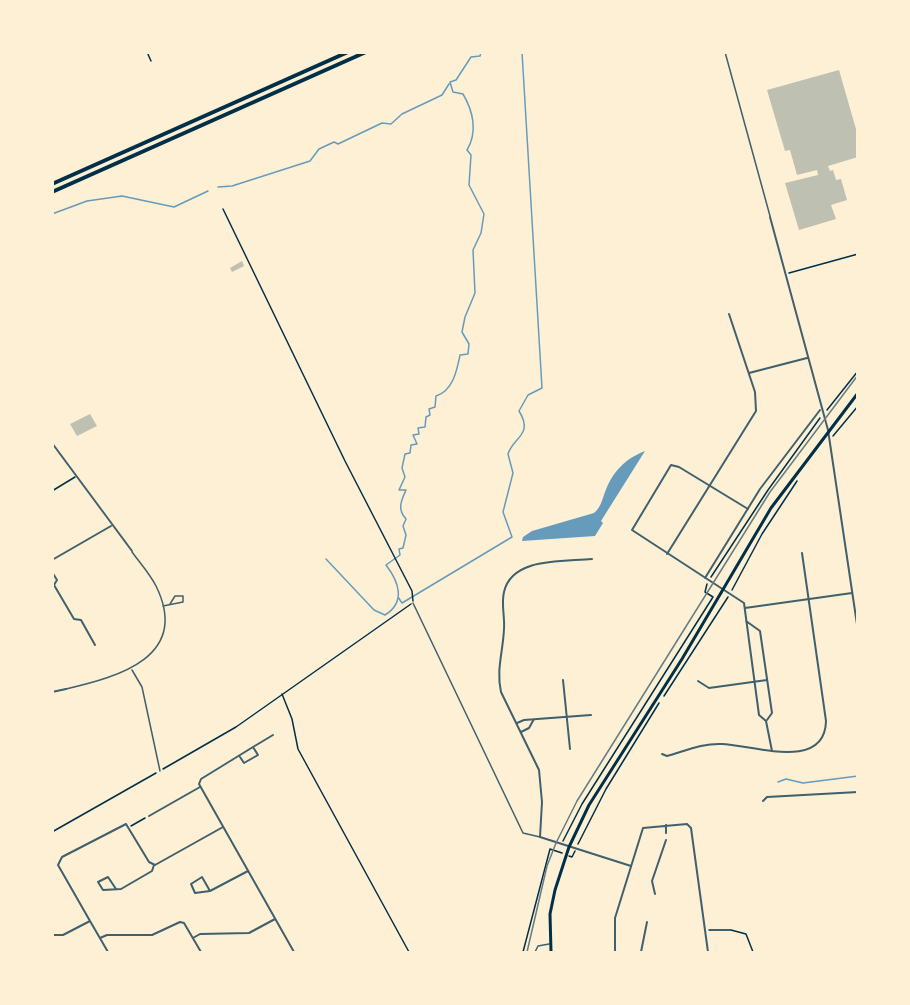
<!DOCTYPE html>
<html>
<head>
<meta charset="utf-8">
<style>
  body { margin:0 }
  #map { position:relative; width:910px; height:1005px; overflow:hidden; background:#fdf0d5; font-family:"Titillium Web",sans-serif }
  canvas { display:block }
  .frame { position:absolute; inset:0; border:54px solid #fdf0d5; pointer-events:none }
</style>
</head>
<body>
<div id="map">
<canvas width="910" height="1005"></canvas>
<div class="frame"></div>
</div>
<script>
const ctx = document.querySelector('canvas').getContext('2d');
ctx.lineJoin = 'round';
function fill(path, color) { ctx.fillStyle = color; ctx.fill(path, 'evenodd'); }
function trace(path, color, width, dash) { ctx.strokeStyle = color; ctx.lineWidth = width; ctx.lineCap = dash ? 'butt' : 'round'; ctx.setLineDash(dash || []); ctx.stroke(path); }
const water = new Path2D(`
  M645,451L601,521L603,523L595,536L522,541L523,537L532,531L594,513C601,507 602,500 605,492C613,471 625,459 645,451Z`);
const stream = new Path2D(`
  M218,187L232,186L310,161L319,149L334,142L338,144L382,123L391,124L402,114L442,95L449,84
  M52,214L87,201L122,196L174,207L208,191
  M326,559L374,610L385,615C406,602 399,582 386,565L400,555L399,549L403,548L406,535L403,526L406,519C397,509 401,501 406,490H399L405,477L402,468L405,454L410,453L411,445L417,444L413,435L419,434L418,428L425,427L426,417L430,415L429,409L435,407L436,396C453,391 457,370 460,355L468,354L469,344L462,332L465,317L475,293L473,250L481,233L484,214L469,185L471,155L467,150C478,132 473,111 463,94L453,92L450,82L456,80L471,57L480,56L481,52
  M398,597L402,603L512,537L503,512L513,473L508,454C513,437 534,435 519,411L528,395L542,388L522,52
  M778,782L786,779L803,783L858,776`);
const building = new Path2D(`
  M839,70L858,136V157L828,166L830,171L833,170L836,180L841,179L847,200L831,205L836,219L799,230L785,183L818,175L817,170L797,175L790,150L785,151L767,90Z
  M242,261L244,266L232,272L230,268Z
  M90,414L97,426L77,436L70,424Z`);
const path = new Path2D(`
  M147,52L151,61
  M223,209L345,461L412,591L413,601
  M789,273L858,254
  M827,410L858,371
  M833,436L858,406
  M52,491L75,477
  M711,577L768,490L820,418
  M732,590L762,534L797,481
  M282,694L292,719L298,749L409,952
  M664,696L728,597
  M163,769L236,727L411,604
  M131,826L145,818
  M52,832L156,773
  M563,841L582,804L713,597L705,592L707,584
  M578,844L606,789L659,703
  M569,856L572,857L575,851
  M709,930H731L746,934L753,952
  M523,952L550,849L562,853`);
const service = new Path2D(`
  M725,52L770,216
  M413,603L523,833L540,837
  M163,606L183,602V596H175L170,604
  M132,670L142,687L160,771
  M66,689C118,677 191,657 156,586C150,574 140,563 132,552
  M535,952L538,946L549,944`);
const minor = new Path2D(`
  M770,217L828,430L858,631
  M749,373L807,358
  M52,443L132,551
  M748,509L679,467L671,465L632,530L744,603L759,715L766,721L772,751
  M667,554L756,411L755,392L729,314
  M592,559C563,562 512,557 504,592C501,604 505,617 504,629C503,652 496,670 501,692L539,770L542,802L540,837L631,866
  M52,560L111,526
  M52,572L57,580L54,585L74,619L81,620L95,645
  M705,578L760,489L820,410
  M745,608L852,593
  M746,621L760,631L772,713L767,720
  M563,680L570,749
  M698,681L709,688L767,680
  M52,692L66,689
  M517,723L524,720L591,715
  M521,732L529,728L534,719
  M253,747L273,735
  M662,754L667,756C685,751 703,743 722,744C752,745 825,772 826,721L802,553
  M240,757L244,763L258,755L253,747L201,779L199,784L294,952
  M763,801L767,797L858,792
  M149,816L200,787
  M666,825V833
  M116,889L108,877L98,882L103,890L121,889L152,871L154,865
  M210,891L202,877L191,884L195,893L210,891L248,871
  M655,894L652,881L666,840
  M90,921L58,865L62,857L126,824L149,862L155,865L223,827
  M52,935H63L90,921L108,952
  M100,938L107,935H152L180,922L184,923L201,952
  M193,938L200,934L249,933L275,919
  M615,952V918L643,828L687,824L691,828L708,952
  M641,952L647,922`);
const secondary = new Path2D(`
  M551,952L550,914L555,890L569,847L589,805L682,659L771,508L858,393`);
const trunk = new Path2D(`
  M52,184L348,52
  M52,192L366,52`);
const tram = new Path2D(`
  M527,952L547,866L556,843L577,801L770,492L858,375`);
fill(water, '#669bbc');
trace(stream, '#669bbc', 1.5);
fill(building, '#bec0b2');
trace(path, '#003049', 1.5);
trace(service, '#3f606c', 1.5);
trace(minor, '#3f606c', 2);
trace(secondary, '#003049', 3);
trace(trunk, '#003049', 4);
trace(tram, '#657d81', 1.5);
</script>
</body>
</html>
